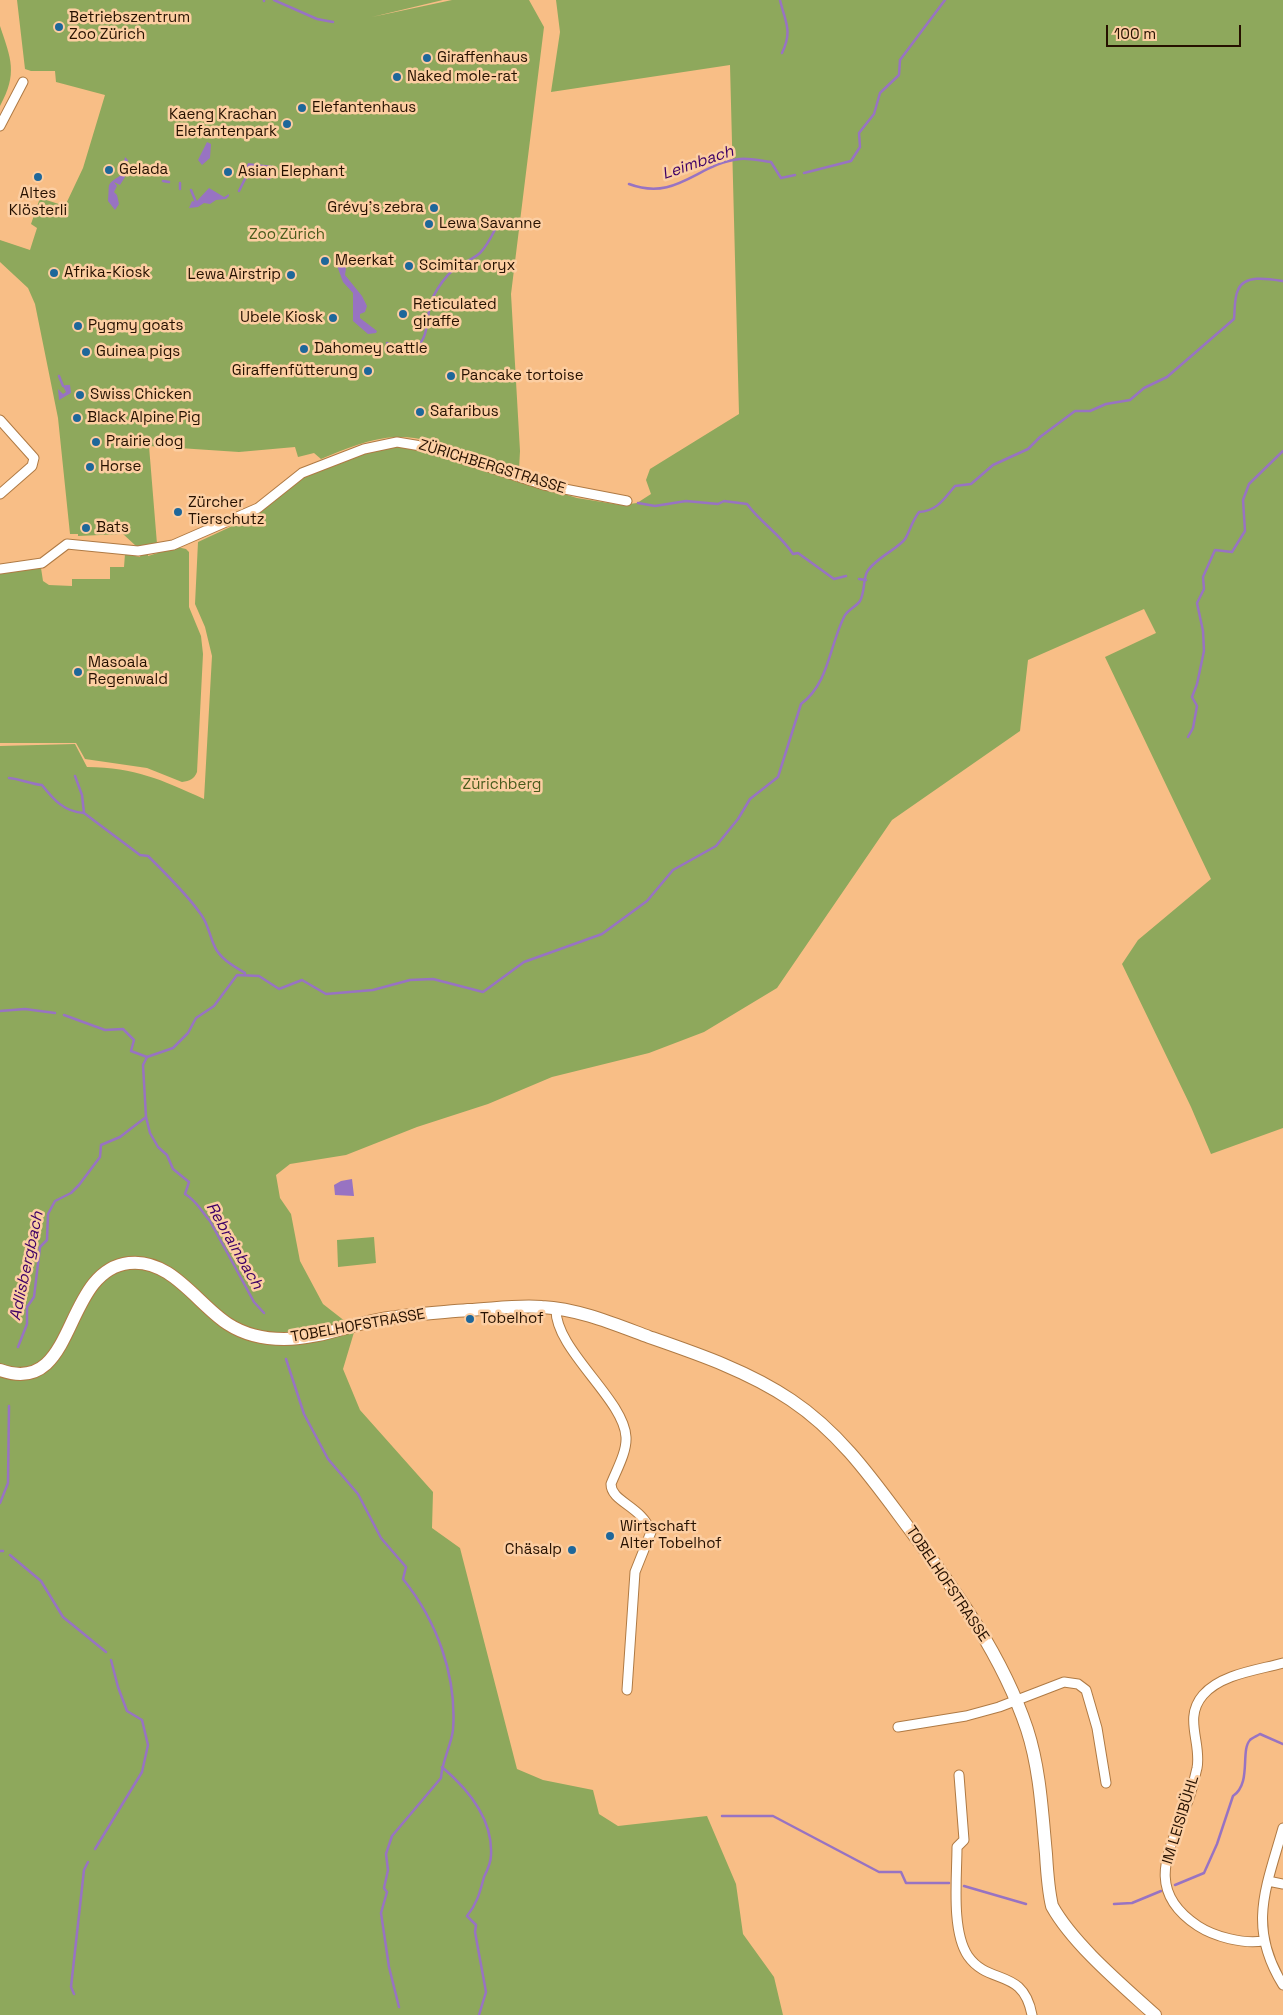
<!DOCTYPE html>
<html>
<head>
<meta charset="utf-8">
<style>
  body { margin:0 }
  #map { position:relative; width:1283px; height:2015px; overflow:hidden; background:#f8be86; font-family:"Space Grotesk",sans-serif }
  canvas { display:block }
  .scale { position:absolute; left:1106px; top:25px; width:135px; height:22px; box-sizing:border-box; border:2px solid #261100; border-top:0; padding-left:6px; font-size:15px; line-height:18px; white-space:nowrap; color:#261100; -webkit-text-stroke:4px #fccea2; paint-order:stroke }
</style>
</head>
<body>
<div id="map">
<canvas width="1283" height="2015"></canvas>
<div class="scale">100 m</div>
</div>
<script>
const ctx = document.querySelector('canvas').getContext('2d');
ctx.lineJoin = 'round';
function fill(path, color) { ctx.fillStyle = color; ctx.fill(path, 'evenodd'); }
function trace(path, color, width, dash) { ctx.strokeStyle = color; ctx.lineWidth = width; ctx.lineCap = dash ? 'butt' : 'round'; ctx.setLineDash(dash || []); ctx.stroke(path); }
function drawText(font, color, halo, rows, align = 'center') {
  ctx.font = font + ' "Space Grotesk",sans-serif'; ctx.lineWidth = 5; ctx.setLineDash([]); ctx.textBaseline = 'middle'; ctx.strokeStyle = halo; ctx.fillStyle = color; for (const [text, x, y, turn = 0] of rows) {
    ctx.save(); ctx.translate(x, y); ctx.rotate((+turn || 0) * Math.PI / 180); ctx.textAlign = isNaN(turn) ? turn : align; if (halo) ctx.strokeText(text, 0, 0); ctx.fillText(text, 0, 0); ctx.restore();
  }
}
const green = new Path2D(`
  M17,0H443L372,17L452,0H529L544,27L511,294L520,451L519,470C482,459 436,436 397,437C370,438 345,449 321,459L314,453L298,457L295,447L239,452L149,446L157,544L148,546V556L177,547L186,549L189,552V607L201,636L203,654L197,772C194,779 190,781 182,782L147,768L85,759L76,743H0V573L41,568L43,581L49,585L72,586V579H110V567H124L125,554L140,557L141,547L136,546L123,534L78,536V534H70L58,418L35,304L28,288L0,262V240L30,250L37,228L31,224L40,198L65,206L83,168L105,95L56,82L55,71H31L25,69Z
  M556,0H1283V1128L1211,1154L1191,1107L1122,964L1138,940L1211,879L1105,657L1156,633L1144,609L1028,660L1020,731L892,820L777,988L704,1032L649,1053L552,1077L488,1104L417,1127L346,1155L290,1164L276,1175L280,1198L291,1214L300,1261L323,1304L355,1329L343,1369L360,1410L433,1492L432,1528L460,1548L517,1769L543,1780L593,1790L599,1814L618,1826L707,1816L736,1884L743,1934L774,1977L783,2015H0V746L75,744L87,767C136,768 160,779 204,799L212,656L205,627L195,604L198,542L258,514L303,477L342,461L376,450L396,446L414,447L577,498L621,505L637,503L651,494L646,480L650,469L739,414L730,65L551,92L560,32Z
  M0,26C11,59 18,73 0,106Z
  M374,1237L376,1263L338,1267L337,1240Z`);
const water = new Path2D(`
  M207,142L211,144L210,158L202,165L198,160Z
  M125,157L128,160L125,177L120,185L114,182L117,186L114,192L117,195L119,204L115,210L108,201C110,182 105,186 121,175Z
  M248,163L274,166L275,175L269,180L265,178H258L257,170L254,177L244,173Z
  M209,188L224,197L229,194V196L226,199L216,200L210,204L204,203L198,207L189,208L192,201L196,202Z
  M339,260L346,268L345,275L362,296L367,306L365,312L360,314V318L377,331L376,333L368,334L353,321V293L343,282L336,263Z
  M66,385H70L71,393L59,400L58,389L63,394L66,392L63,386Z
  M352,1179L354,1196L335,1195L334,1185L341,1181Z`);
const stream = new Path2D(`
  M274,0L317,19L333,22
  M780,0C785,22 793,30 782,53
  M264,1V0
  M804,173L851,161L860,147L859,133L874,114L880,93L899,75L900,60L945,0
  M163,181L169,182
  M180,183V189
  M629,184C677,202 698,163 740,159C750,158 761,161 771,162L781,178L795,175
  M191,190L196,202
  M239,191L247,175
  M387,343C396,349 406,353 416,347C431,337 425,312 433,297C438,287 445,277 454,269C462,263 472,260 480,253C489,244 494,231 500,220
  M59,376L63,386
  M638,503L655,506L686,501L718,504L724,501L747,504C761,523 780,534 793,554L798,553L834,579L846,576
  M859,579L866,580
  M1188,737L1193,728L1197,706L1192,697L1197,684L1204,651L1203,631L1197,603L1204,589L1203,577L1215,550L1232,552L1245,531L1243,500L1249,484L1283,451
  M75,776L82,795L84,813
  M9,778C21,779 30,784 42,785C53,799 64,812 84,813L140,855L148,856C166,874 185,892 200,913C208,923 209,934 214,945C219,958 233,966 245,973
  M0,1011L25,1009L55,1013
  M64,1015L105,1030L123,1029L134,1040L131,1051L147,1057
  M264,1313L254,1302L210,1221C201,1211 197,1201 185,1194L189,1182L173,1169L167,1155L158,1147L150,1133L146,1117L143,1065L147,1057L173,1048L188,1033L196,1018L214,1006L237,975L259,976L279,989L302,980L326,994L373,990L410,980L433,979L483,992L524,962L602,934L647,901L673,870L716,846L738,819L750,799L778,777L801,704C829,683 829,647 844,617C847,610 856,607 860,601C865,592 863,580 867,572C874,559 899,548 905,539C910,531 912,521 919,512C937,511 944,499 955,486L971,484L993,465L1028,449L1040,437L1075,411H1090L1106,404L1130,400L1144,388L1167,377L1234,319C1235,310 1234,298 1238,290C1244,274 1270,279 1283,281
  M18,1347L27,1324V1307L34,1297L40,1247L47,1240L48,1214L55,1201L71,1193L79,1185L100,1157L101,1145L120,1137L146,1117
  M286,1359L304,1414L328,1459L358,1494L381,1538L406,1567L403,1579C437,1621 457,1676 453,1730C451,1746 442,1761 441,1778L392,1836L386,1854L388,1870L384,1888L387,1892L381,1913L389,1967L399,2007
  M0,1503L8,1483L9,1406
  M0,1551H3
  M10,1555L41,1581L63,1617L106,1652
  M442,1767C468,1789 493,1818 491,1855C491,1862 487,1871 484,1877C480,1892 477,1904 467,1916L476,1925L475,1932L486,1992L479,2015
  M722,1816H773L879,1872H901L906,1883H949
  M95,1849L142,1772L148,1745L142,1720L127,1711L118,1687L111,1660
  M1175,1885L1204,1873L1217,1844L1233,1796C1252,1783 1240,1751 1250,1740C1252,1738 1257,1736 1260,1734L1283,1744
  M964,1886L1026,1904
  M1114,1904L1132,1903L1161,1891
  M74,1994L71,1987L84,1870L88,1862`);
const minor = new Path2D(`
  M0,126L23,82
  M0,420L34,458L32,466L0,494
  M0,569L42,563L67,544L138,551L173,545L258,508L302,473L364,449L397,442L427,447L544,485L627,501
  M556,1308C554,1349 624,1399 626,1437C627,1452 616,1471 611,1484C611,1502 642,1506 651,1532L635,1572L627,1690
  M898,1727L966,1716L999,1707L1064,1682L1078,1684L1086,1690L1097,1728L1106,1783
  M959,1775L964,1840L957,1847C957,1877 951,1931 968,1956C989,1986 1023,1967 1032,2015
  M1283,1828C1266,1888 1247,1927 1283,1985
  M1268,1881L1283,1884
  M1263,1941C1243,1944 1215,1937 1198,1926C1142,1889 1171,1848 1188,1801C1192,1791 1194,1780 1197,1768C1202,1743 1183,1718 1203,1695C1221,1674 1258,1670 1283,1663`);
const secondary = new Path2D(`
  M0,1370C78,1398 61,1271 129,1263C171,1258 197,1304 228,1324C245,1335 264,1339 284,1339C315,1339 342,1328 372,1321C403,1314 435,1313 468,1310C492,1309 517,1305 542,1307C579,1309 614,1324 649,1337C698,1354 748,1371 791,1400C842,1434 875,1483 911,1531C957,1593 1002,1655 1027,1729C1040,1769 1042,1812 1046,1854C1047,1871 1048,1889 1052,1906C1073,1944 1122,1985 1155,2015`);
const markers = [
  [59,27,5,"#1e679a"],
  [427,58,5,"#1e679a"],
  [397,77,5,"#1e679a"],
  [302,108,5,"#1e679a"],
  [287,124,5,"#1e679a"],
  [109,170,5,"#1e679a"],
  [228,172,5,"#1e679a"],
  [38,177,5,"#1e679a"],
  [434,208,5,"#1e679a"],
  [429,224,5,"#1e679a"],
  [325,261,5,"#1e679a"],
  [409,266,5,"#1e679a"],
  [54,273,5,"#1e679a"],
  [291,275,5,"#1e679a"],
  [403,314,5,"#1e679a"],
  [333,318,5,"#1e679a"],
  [78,326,5,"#1e679a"],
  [304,349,5,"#1e679a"],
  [86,352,5,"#1e679a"],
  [368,371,5,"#1e679a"],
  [451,376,5,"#1e679a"],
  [80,395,5,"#1e679a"],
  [420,412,5,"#1e679a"],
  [77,418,5,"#1e679a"],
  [96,442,5,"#1e679a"],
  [90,467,5,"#1e679a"],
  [178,512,5,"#1e679a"],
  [86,528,5,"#1e679a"],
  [78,672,5,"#1e679a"],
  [470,1319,5,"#1e679a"],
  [610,1536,5,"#1e679a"],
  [572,1550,5,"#1e679a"]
];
const poiNames = [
  ["Betriebszentrum",69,18],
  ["Zoo Zürich",69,35],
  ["Giraffenhaus",437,58],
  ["Naked mole-rat",407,77],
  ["Elefantenhaus",312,108],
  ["Kaeng Krachan",277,115,"right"],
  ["Elefantenpark",277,132,"right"],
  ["Gelada",119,170],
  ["Asian Elephant",238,172],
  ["Altes",38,194,"center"],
  ["Klösterli",38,211,"center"],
  ["Grévy's zebra",424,208,"right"],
  ["Lewa Savanne",439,224],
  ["Meerkat",335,261],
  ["Scimitar oryx",419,266],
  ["Afrika-Kiosk",64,273],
  ["Lewa Airstrip",281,275,"right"],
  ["Reticulated",413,305],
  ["giraffe",413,322],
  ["Ubele Kiosk",323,318,"right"],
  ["Pygmy goats",88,326],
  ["Dahomey cattle",314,349],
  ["Guinea pigs",96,352],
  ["Giraffenfütterung",358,371,"right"],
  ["Pancake tortoise",461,376],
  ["Swiss Chicken",90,395],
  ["Safaribus",430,412],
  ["Black Alpine Pig",87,418],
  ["Prairie dog",106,442],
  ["Horse",100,467],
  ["Zürcher",188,503],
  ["Tierschutz",188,520],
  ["Bats",96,528],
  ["Masoala",88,663],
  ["Regenwald",88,680],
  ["Tobelhof",480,1319],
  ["Wirtschaft",620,1527],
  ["Alter Tobelhof",620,1544],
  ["Chäsalp",562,1550,"right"]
];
const parkNames = [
  ["Zoo Zürich",287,235],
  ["Zürichberg",502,785]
];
const streetNames = [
  ["ZÜRICHBERGSTRASSE",492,467,17],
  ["TOBELHOFSTRASSE",358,1326,-10],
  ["TOBELHOFSTRASSE",947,1584,56],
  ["IM LEISIBÜHL",1181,1820,-73]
];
const waterNames = [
  ["Leimbach",698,163,-19],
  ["Rebrainbach",234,1246,60],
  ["Adlisbergbach",27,1266,-78]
];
fill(green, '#8ea85c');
fill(water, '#9873c2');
trace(stream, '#9873c2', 2.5);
trace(minor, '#af7a44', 11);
trace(secondary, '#af7a44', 14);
trace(minor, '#fff', 9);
trace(secondary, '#fff', 12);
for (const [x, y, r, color] of markers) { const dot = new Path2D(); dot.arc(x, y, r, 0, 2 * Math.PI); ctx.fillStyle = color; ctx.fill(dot); trace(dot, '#fccea2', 2); }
drawText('15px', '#261100', '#fccea2', poiNames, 'left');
drawText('15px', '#485b1c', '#fccea2', parkNames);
drawText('15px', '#261100', '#fccea2', streetNames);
drawText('italic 16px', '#3d0066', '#fccea2', waterNames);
</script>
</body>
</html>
